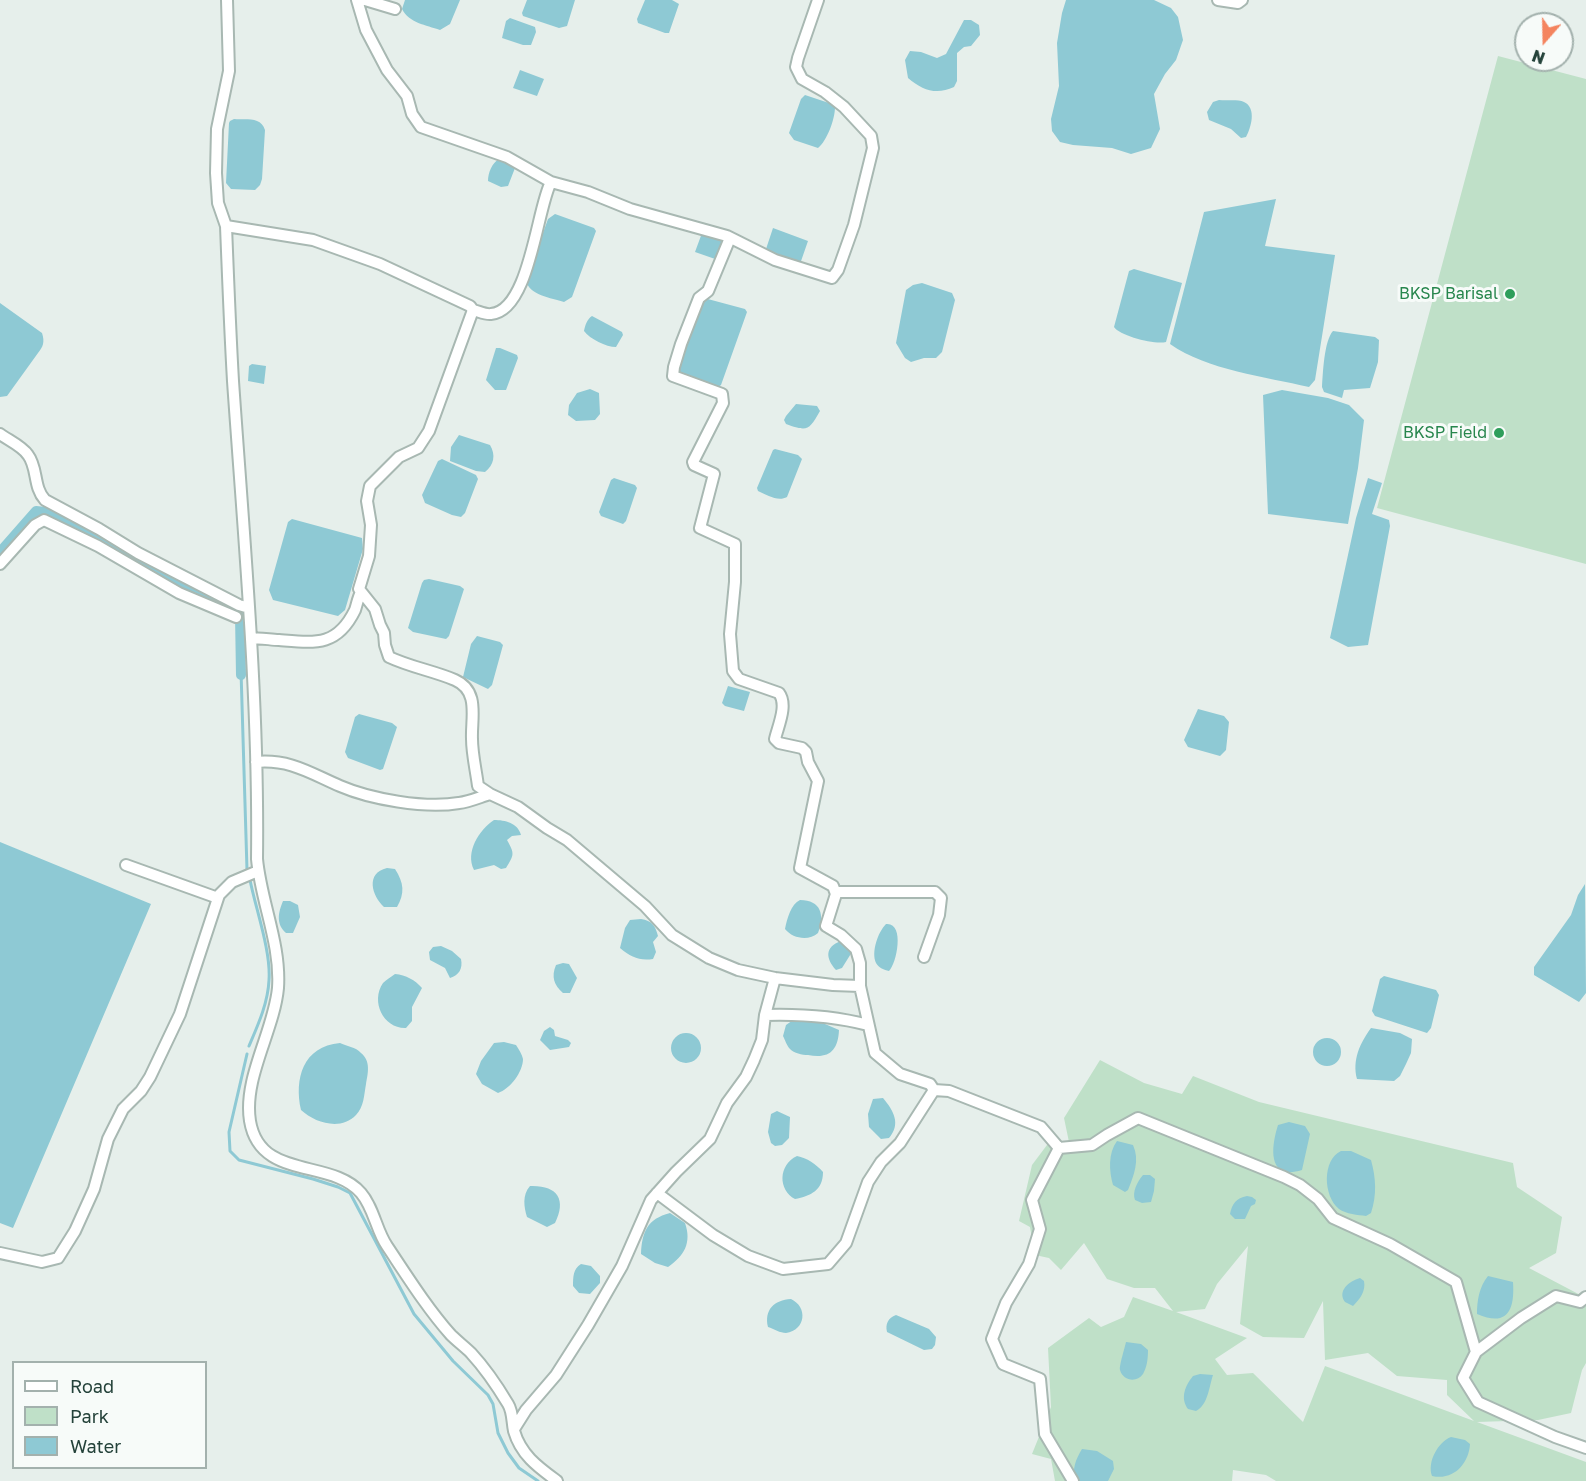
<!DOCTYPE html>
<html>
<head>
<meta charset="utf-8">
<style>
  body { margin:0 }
  #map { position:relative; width:1586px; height:1481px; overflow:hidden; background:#e6efeb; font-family:"Golos Text",sans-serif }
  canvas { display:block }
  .legend { position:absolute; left:12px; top:1361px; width:195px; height:108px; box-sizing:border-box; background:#f7fbf9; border:2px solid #a3b1ad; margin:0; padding:8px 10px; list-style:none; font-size:18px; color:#24423a }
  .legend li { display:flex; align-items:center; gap:12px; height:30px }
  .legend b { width:30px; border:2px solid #a3b1ad }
  .north { position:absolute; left:1514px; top:12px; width:60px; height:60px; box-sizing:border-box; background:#f7fbf9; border:2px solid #a3b1ad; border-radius:50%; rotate:200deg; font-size:16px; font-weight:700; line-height:24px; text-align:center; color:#24423a }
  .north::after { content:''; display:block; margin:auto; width:21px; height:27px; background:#f4845f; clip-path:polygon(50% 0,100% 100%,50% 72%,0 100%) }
</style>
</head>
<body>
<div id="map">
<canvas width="1586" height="1481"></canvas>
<ul class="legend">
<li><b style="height:8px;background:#fff"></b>Road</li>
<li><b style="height:16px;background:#bfe0c8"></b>Park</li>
<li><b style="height:16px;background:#8ec9d4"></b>Water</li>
</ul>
<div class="north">N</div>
</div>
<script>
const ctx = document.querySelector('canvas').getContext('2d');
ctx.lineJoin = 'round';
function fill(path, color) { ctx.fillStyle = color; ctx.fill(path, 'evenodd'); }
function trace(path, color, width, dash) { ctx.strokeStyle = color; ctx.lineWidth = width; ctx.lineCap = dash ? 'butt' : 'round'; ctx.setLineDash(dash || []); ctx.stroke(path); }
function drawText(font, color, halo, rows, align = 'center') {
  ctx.font = font + ' "Golos Text",sans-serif'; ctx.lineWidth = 6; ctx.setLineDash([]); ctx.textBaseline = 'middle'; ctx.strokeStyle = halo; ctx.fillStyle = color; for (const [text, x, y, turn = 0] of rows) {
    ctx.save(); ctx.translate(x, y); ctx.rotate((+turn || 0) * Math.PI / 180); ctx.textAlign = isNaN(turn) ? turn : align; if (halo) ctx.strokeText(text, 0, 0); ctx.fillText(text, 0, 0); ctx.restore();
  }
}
const green = new Path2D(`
  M1498,56L1586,79V564L1377,508Z
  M1100,1060L1144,1083L1182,1094L1193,1076L1259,1102L1513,1163L1517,1187L1562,1217L1556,1253L1529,1268L1586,1298V1363L1582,1370L1571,1413L1538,1420L1477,1422L1586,1462V1481H1276L1266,1475L1233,1470L1232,1481H1055L1051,1459L1032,1454L1051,1407L1048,1348L1089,1318L1101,1327L1124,1317L1133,1297L1173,1311L1155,1288H1134L1107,1279L1084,1243L1061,1270L1049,1258L1035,1255L1030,1227L1019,1221L1032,1165L1050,1141L1069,1142L1064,1118ZM1248,1246L1240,1324L1263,1337L1304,1338L1323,1301L1325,1360L1368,1353L1397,1376L1447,1380V1395L1474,1421L1325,1366L1303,1422L1253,1373L1227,1375L1215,1359L1247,1338L1176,1312L1205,1309L1217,1284Z`);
const water = new Path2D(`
  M405,0H460L450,24L440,30C426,25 409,23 402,9Z
  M527,0H575L567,26L559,28L523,16L522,13Z
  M645,0H672L679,4L669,33H665L638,23L637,19Z
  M1066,0H1154L1171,8L1178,17L1183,40L1176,60L1165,74L1154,94L1160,129L1151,148L1131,154L1112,148L1073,145L1060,142L1052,131L1051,119L1059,86L1057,43L1062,13Z
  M510,18L535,27L536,32L531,45H523L502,38L506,21Z
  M964,20H971L979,25L980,35L971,46L964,47L957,53V81L954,87C937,95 923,91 908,78L905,60L910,51L921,52L937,58L946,54Z
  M520,70L544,79L537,96L513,88Z
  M805,95L832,104L835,107C835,119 827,141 818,148L794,140L789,133L801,99Z
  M1219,100C1227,101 1238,99 1244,102C1257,108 1251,128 1246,137L1241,138L1231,129L1209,120L1207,112L1213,102Z
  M234,119C246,120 261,116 265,130L262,179L260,185L255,190L231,189L226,183L229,123L230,121Z
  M499,159L513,164L515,168L508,186L501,187L488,181C488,173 492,163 499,159Z
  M1276,199L1265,246L1335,255L1315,380L1309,387C1266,377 1207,370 1170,344L1204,212Z
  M555,214L594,228L596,231L572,297L564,302C552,298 528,295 526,280L548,219Z
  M773,228L808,241L800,264L765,252Z
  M702,233L725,241L718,260L695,252Z
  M1134,269L1182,283L1166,342C1155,345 1120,336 1114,327L1129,271Z
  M922,283L952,293L955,300L942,352L936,358H924L911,362L905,358L896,343L906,290L913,285Z
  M704,298L745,309L747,312L721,385L717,388L676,372L701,302Z
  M0,303L42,333C45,342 43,347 38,353L7,396L0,397Z
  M592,316L622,332L623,335L616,347C606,347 590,339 584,331C585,326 587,319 592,316Z
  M1333,331L1375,337L1379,340L1378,362L1370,388L1344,390L1342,398L1324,392L1322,387C1323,373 1324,341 1333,331Z
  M496,348H500L517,355L518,358L506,390H495L486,380Z
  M252,364L266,366L264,384L248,381L249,366Z
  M590,389L599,393L600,414L595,420L576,421L568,415L569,405L577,393Z
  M1282,390L1328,398L1349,405L1364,420L1358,468L1348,524L1268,514L1263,395Z
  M796,404L817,406L820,411C809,430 808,432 786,424L784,420L786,416Z
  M459,435L490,445C496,455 494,465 485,472L476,471L450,461L451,447Z
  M775,449L798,455L802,459L787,497C778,502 767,495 758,491L757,488L773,450Z
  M442,459L476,475L478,479L465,513L461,517L452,515L425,503L422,495L438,461Z
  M614,478L635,485L637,488L626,521L623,524L601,516L599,512L611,480Z
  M1368,478L1382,483L1372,514L1389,520L1390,526L1368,645L1348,647L1330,638L1356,518Z
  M292,519L362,538L363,549L345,610L338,616L273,600L269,590L288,522Z
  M429,579L460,586L464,589L449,636L446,639L413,632L408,628L422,583L424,580Z
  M477,636L500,642L503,645L492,685L488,689L463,677L471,644Z
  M728,686L750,692L744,711L725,706L722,703Z
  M1198,709L1224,716L1229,722L1226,750L1220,756L1188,747L1184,740Z
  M359,714L392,723L397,727L383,769L380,770L348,758L345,752L355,717Z
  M494,820C505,820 518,823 521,835L512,836L507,840C515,854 514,855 506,868L501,869L494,865L474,870C465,852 479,830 494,820Z
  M0,842L151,904L13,1228L0,1223Z
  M387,868L395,869C404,883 405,893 397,907H384C372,896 365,873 387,868Z
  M1585,884L1586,993L1579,1002L1534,975V967L1571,915L1578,895Z
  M800,900C821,900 825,915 818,933C809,941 793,939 785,929C787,919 791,904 800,900Z
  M283,901H290L298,905L300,917L293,933H286C276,924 278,913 283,901Z
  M641,919C652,921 655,925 658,936L653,942L656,952L653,959C639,961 631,957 620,948L625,928L630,920Z
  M886,924C905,922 897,963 889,971C884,970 879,968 876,963C871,952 878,932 886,924Z
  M841,941L847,945L852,952L842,968L836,970C826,959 824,947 841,941Z
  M441,946L452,951L461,959C463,969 459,975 450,978L445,968L430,960L429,952L433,947Z
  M563,963L569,964L577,978L570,993H563C554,985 551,977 556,965Z
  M395,974C406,975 415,980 422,988L412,1007V1021L406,1028C384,1029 370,1002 383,983C386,980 391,977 395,974Z
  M1384,976L1436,990L1439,995L1431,1028L1427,1033L1375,1016L1372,1011L1380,979Z
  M796,1018L818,1021L839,1030C838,1051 829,1059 808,1055C802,1055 794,1053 790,1049C787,1046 785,1040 783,1036L786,1025Z
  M550,1027L554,1030L555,1036L568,1040L571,1043L569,1047L550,1050L540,1040L544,1031Z
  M1371,1028L1400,1033L1412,1039L1411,1053L1406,1064L1400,1076L1394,1081L1357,1079C1352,1060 1360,1043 1371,1028Z
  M671 1048a15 15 0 1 1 30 0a15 15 0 1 1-30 0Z
  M1313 1052a14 14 0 1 1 28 0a14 14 0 1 1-28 0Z
  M504,1042L516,1045C519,1050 522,1054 523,1059C523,1072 510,1089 498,1093L482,1084L476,1074L481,1061L494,1043Z
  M340,1043C346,1046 356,1047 361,1053C371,1061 368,1073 366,1084C364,1095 364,1107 356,1115C341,1131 315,1123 301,1110C294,1079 303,1046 340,1043Z
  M883,1098C894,1111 901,1124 889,1138L881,1139L869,1127L868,1114L873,1099Z
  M777,1111L790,1117L789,1138L782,1145L775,1146L771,1143L768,1132L771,1114Z
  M1289,1122L1305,1126L1310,1134L1302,1170C1267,1181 1271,1147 1278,1125Z
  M1117,1141L1133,1145C1140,1160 1134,1175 1128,1190L1125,1192L1113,1185C1109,1171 1108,1153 1117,1141Z
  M1341,1151H1351L1371,1160C1376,1178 1377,1195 1371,1213L1366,1216C1358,1215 1346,1214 1339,1209C1323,1196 1322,1160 1341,1151Z
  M797,1156C807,1158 816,1164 823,1172C823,1190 811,1196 795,1199C778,1190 778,1165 797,1156Z
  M1143,1175H1150L1155,1179L1154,1191L1151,1202L1142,1203L1135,1200C1132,1192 1137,1182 1143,1175Z
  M530,1186C557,1185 567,1199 555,1223L547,1227L527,1217C524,1207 522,1195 530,1186Z
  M1247,1196L1252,1197L1256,1200L1255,1204L1251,1206L1245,1219H1235L1230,1214C1232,1204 1236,1198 1247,1196Z
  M670,1213L685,1223C692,1243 684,1256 668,1267L655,1263L641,1254C642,1232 647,1219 670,1213Z
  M581,1264L591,1266L600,1276V1283L590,1294L579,1293L573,1286C573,1277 573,1269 581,1264Z
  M1488,1276L1513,1282C1515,1311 1507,1327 1477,1314C1477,1301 1479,1287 1488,1276Z
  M1360,1278L1364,1281C1366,1291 1360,1299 1353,1306L1345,1302C1337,1291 1349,1281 1360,1278Z
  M791,1299C808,1307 806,1330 786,1333C780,1333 774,1329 768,1327C764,1310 774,1300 791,1299Z
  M896,1315L929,1329L936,1337L935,1345L932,1349L924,1350L887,1332C885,1324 888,1318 896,1315Z
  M1126,1342L1141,1344L1148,1350C1148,1359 1147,1367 1143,1374C1137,1383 1123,1381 1120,1370C1119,1366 1125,1347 1126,1342Z
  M1200,1374L1213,1375C1209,1387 1208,1405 1196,1411L1188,1409C1180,1398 1185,1386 1193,1376Z
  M1451,1437L1465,1440L1470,1444C1469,1463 1454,1481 1432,1476C1427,1462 1438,1442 1451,1437Z
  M1082,1449L1097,1451L1113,1461L1114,1469L1108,1481H1076C1071,1470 1076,1459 1082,1449Z`);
const stream = new Path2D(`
  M241,671L247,870
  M249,1046C258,1025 268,1003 269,980C271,951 256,910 250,880
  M247,1054L229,1132L230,1151L239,1160L313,1179L338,1187L350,1193L414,1314L453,1361L488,1395L493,1404L498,1433L508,1453L519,1468L538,1481`);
const canal = new Path2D(`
  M0,552L36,511L45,512L78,527L201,596L240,615L241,675`);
const minor = new Path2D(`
  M227,0L229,71L217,129L216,173L218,203L226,226C228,277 230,329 233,381C244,540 259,699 257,859C261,902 281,944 278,988C274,1031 243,1078 250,1121C260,1181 331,1158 361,1193C374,1208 376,1230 387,1246C407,1276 427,1308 451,1335C457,1341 465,1347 471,1353C483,1366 499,1389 508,1404C513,1412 512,1422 514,1431C521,1455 538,1467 557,1481
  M357,0L366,30L387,70L407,96L412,114L421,127L507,157L551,182
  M365,0L395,9
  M1218,0L1238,3L1242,0
  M226,226L313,240L380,264L470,306L473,310L429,431L418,448L399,457L370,486L367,501L371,525L369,556L359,589L375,609L380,625L384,633L385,645L389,657C410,667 434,671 455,680C480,691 471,718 472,739C472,754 476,770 478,786L490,794L518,807L547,828L567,840L645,906L672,935L709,958L738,970L775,978L833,985L860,986
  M730,238L708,291L699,298L681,344L674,367L673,376L722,394L723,403L693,462L694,465L714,474L700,528L735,544V582L730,634L733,671L739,679L779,693C788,705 778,726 775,739L779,743L802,748L806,752L808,762L818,781L800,868L833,886L836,894L826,926L841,935L856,949L860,963V986L875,1053L900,1074L930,1084L934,1090L949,1091L1041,1127L1059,1148L1032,1200L1040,1229L1029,1264L1006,1303L992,1339L1003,1364L1040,1379L1045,1434L1073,1481
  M473,310C478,311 486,315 491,314C530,311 537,207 551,182L588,192L630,209L727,236L775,260L832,278L838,270L854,225L873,148L871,136L844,107L825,92L802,79L796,67L798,58L818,0
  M0,434C8,440 22,446 28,455C38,468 33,487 45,500L99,529L138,553L239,605L249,608
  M0,564L35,525L44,520L98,546L179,593L236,617
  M251,639C260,637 270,640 279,640C315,643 337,647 355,610C357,604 358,598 361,592
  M256,762C290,759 310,773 340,786C370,799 425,809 459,803C469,802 480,797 490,794
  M126,865L218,898
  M836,892H935L941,898L939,915L924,957
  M765,1015C800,1014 834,1016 868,1025
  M1059,1148L1092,1145L1107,1135L1138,1118L1284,1177L1300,1185L1318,1199L1333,1218L1390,1244L1456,1282L1476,1352
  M657,1193L713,1235L748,1256L783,1269L828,1264L846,1243L868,1182L881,1162L900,1143L934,1090
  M0,1253L42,1262L58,1258L75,1231L94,1189L108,1139L123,1109L141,1091L150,1077L180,1014L219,895L232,882L258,871
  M1586,1297L1580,1302L1556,1296L1521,1318L1476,1352L1463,1378L1478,1402L1555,1437L1586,1448
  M514,1429L526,1410L556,1375L588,1325L622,1266L651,1200L676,1172L710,1139L727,1103L746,1077L754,1060L762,1040L765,1015L775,978`);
const markers = [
  [1510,294,6,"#2e9e5b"],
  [1499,433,6,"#2e9e5b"]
];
const leisureNames = [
  ["BKSP Barisal",1498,294],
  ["BKSP Field",1487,433]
];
fill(green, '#bfe0c8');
fill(water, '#8ec9d4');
trace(stream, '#8ec9d4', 3);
trace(canal, '#8ec9d4', 10);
trace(minor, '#a8b8b2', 14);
trace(minor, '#fff', 10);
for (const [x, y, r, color] of markers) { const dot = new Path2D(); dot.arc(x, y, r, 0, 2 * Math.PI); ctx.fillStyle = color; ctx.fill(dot); trace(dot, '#f7fbf9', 2); }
drawText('16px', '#27864d', '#f7fbf9', leisureNames, 'right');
</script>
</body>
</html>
